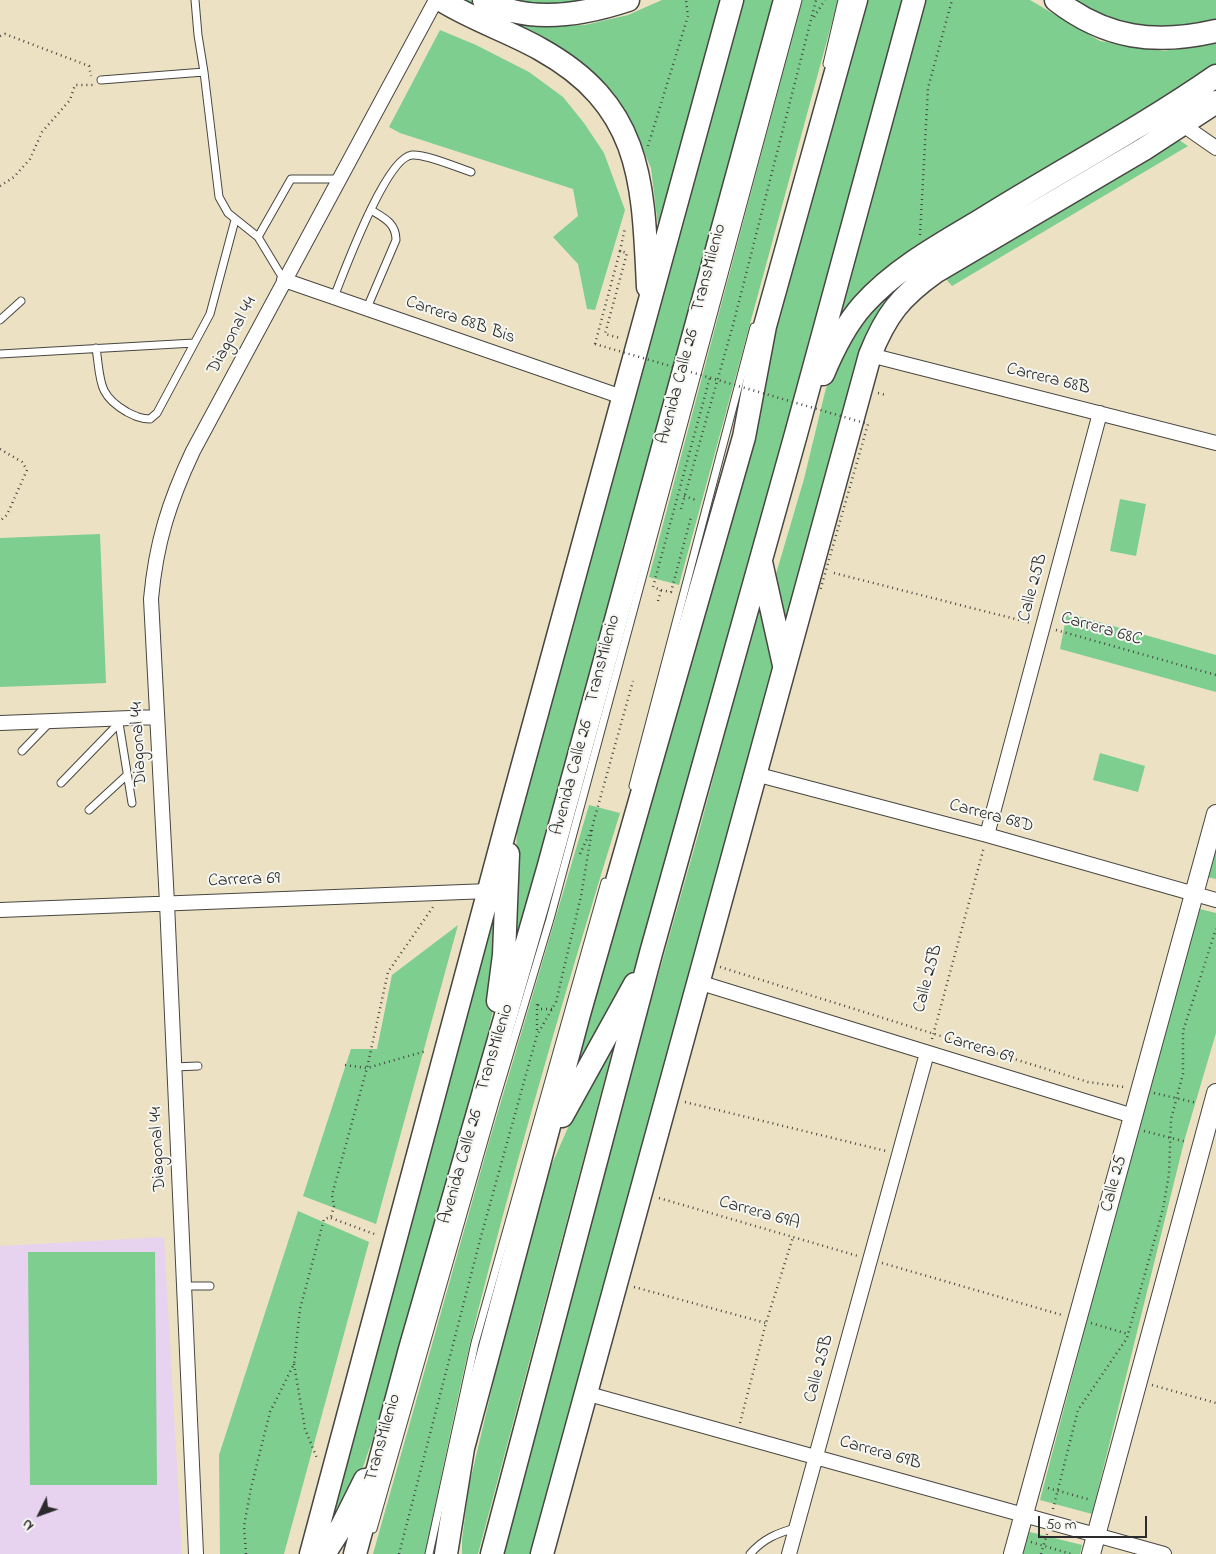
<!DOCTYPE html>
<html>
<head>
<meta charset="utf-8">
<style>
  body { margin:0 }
  #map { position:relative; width:1216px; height:1554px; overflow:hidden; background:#ece2c3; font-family:"Indie Flower",sans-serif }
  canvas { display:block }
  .north { position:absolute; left:15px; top:1489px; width:50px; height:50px; -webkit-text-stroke:4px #f6f6f2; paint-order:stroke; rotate:228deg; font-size:14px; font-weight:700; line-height:20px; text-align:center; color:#2b2b2b }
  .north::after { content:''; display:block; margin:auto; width:18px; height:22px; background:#2b2b2b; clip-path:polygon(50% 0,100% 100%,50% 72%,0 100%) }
  .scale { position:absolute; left:1038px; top:1516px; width:109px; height:22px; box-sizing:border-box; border:2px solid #2b2b2b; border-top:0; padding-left:6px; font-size:15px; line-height:18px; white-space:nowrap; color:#2b2b2b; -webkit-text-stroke:4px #f6f6f2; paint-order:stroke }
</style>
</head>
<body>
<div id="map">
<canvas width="1216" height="1554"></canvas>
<div class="north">N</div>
<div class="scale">50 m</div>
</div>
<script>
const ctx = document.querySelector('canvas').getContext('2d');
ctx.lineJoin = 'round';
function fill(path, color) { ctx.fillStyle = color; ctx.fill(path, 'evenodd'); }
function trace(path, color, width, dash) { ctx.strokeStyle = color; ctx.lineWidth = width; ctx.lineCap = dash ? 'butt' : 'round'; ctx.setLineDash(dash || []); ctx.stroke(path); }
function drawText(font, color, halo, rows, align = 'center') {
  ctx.font = font + ' "Indie Flower",sans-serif'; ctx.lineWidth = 4; ctx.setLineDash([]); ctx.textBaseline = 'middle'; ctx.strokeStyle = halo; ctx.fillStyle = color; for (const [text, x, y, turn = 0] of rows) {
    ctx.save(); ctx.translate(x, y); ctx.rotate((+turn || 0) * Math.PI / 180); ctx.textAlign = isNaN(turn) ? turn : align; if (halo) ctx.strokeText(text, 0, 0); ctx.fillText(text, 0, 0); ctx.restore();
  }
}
const built = new Path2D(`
  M164,1237L182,1554H0V1246Z`);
const green = new Path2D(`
  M458,0H470L490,14L530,25L546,26L585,25L628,15L662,0H720L658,226L651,168L632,124L616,97L593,75Z
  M498,0H601L540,9Z
  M741,0H775L661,419L623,545L591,677L546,830L518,943H512L517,829Z
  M802,0H838L679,585L649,577Z
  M862,0H904L808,343L778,463L741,587L655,911L634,974L571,1084Z
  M926,0H1030L1100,41L1163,51L1216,42V65L908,252L871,280L836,326Z
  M1066,0H1216V22L1179,30L1126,29Z
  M440,30L476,45L529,72L563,97L584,123L604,153L625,210L595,310L587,309L578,264L553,237L578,216L573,189L400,133L389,127Z
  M1179,140L1188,146L952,286L944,277Z
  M915,270L883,312L788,636L776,574L804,479L826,388L855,334L880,303Z
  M1120,499L1146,504L1136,556L1110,551Z
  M100,534L106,683L0,687V538Z
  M759,604L774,676L533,1554H501L603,1170L700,828Z
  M1067,613L1216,655V692L1060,649Z
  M1100,753L1145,766L1138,792L1093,780Z
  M589,805L620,813C573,965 528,1118 488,1272C463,1365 445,1460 425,1554H373L489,1142Z
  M1216,846V879L1207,877Z
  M496,904L495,1001L479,1073L450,1167L373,1438L358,1482L325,1541L398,1257L454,1067Z
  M1200,909L1216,913V1033L1185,1138L1092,1514L1040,1500L1140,1118Z
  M458,925L376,1224L303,1196L351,1049H377L392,975Z
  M618,1029L478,1554H462V1540L469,1486L509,1316L544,1182L594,1069Z
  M298,1211L369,1242L284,1554H220L219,1455Z
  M28,1252H155L157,1485H30Z
  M1026,1531L1082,1545L1080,1554H1020Z`);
const path = new Path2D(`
  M814,17L825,0
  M0,36L5,34L89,66L91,76
  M648,146L688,16L686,0
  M0,186L14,177L30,159L42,132L70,100L75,85H93
  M920,235L928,88L952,0
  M620,251L625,228
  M595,344L620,251L627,253L605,334L620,338
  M878,393L886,395
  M0,449L22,462L27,470L7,515L0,521
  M684,496L696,500
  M681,509L733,325L816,0
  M834,573L1031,623
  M661,590L671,592L691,517
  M658,601L661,590L653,587L710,377
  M1056,630L1216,675
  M580,854L592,828
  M720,967L1088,1082L1124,1087
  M537,1004V1033
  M538,1005L541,1009H553
  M932,1039L984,847
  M345,1065L367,1068L426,1051
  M1154,1093L1197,1103
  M685,1102L886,1151
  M1144,1131L1187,1142
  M659,1198L858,1256
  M331,1218L377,1235
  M882,1263L1062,1315
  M634,1287L766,1323
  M1091,1323L1128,1334
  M294,1364L305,1429L317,1458
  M1152,1385L1216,1403
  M740,1423L766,1323L793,1237
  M1048,1488L1091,1500
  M1053,1509L1078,1410L1127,1338L1163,1209L1169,1174L1171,1119L1183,1074V1031L1216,929
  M1031,1542L1071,1554
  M246,1554L244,1526L251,1488L270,1412L294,1364L300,1309L324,1219L331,1217L334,1206L332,1195L367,1068L388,972L433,907
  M399,1554L480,1240L537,1035L556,1002L581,896L593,824L633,681
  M1041,1554L1047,1534`);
const service = new Path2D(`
  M195,0L198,35L204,72L219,197L228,213L258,237L284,280
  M827,64L842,0
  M101,80L204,72
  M258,237L291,179H339
  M334,297C344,272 386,157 412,155C426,154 456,167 471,172
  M367,308L396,240C396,223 384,218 371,210
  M0,320L21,301
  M96,348C101,380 97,395 127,412C135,416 141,419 150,419L157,413L210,314L235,220
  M0,354L194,343
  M119,723L132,803
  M22,751L51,721
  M61,783L122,720
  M633,786L754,327
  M89,810L127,775
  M174,1067L198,1066
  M184,1286H210
  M373,1529L495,1102L550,919L798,0
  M429,1554L475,1343L605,882
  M750,1554C763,1539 777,1533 796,1528`);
const minor = new Path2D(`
  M1183,125L1216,148
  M284,280L625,398
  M870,355L1216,443
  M0,723L157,717
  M755,774L987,835L1216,900
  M987,835L1100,413
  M0,910L489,891
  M698,982L1133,1116
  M585,1393L1164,1554
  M196,1554L167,903L151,599C156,543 169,502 193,451L436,0
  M789,1554L927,1053`);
const tertiary = new Path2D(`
  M1013,1554L1216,814
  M1091,1554L1216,1093`);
const primary = new Path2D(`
  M441,0C473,20 508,31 540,49C643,106 643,183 648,287
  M484,0C527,24 583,15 628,0
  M1056,0C1106,39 1156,45 1216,31
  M823,374C833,350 846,324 863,305C895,269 941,244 983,219C1060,171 1141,128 1216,76
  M761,562L784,665
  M498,1001L504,955L508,854
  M562,1116L635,984
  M311,1554L508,819L732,0
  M324,1554L342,1526L365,1480
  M355,1554L410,1349L548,869L785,0
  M446,1554L463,1448L579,1014L744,437L765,326L856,0
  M492,1554L651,953L796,434L914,0
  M542,1554L870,355C886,315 900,297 935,272L1144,149L1216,102`);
const pathBridge = new Path2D(`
  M595,344L868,424L820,591`);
const streetNames = [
  ["TransMilenio",710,268,-75],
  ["Carrera 68B Bis",460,321,19],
  ["Diagonal 44",233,336,-62],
  ["Carrera 68B",1048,380,14],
  ["Avenida Calle 26",679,387,-75],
  ["Calle 25B",1034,588,-75],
  ["Carrera 68C",1101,630,16],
  ["TransMilenio",604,659,-75],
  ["Diagonal 44",140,744,-93],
  ["Avenida Calle 26",573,778,-75],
  ["Carrera 68D",991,817,15],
  ["Carrera 69",244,881,-2],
  ["Calle 25B",929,979,-75],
  ["TransMilenio",496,1048,-73],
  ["Carrera 69",978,1049,17],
  ["Diagonal 44",159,1149,-93],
  ["Avenida Calle 26",462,1167,-74],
  ["Calle 25",1115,1184,-75],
  ["Carrera 69A",759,1214,16],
  ["Calle 25B",820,1369,-75],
  ["TransMilenio",384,1438,-74],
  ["Carrera 69B",880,1454,16]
];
fill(built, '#e7d2ef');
fill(green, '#7dce8f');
trace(service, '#484642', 9);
trace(minor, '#484642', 16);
trace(tertiary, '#484642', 20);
trace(primary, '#484642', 25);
trace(path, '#484642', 2.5, [1, 4]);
trace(service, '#fff', 7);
trace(minor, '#fff', 14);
trace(tertiary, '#fff', 18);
trace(primary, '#fff', 22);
trace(pathBridge, '#484642', 2.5, [1, 4]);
drawText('18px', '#2b2b2b', '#f6f6f2', streetNames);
</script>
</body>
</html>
